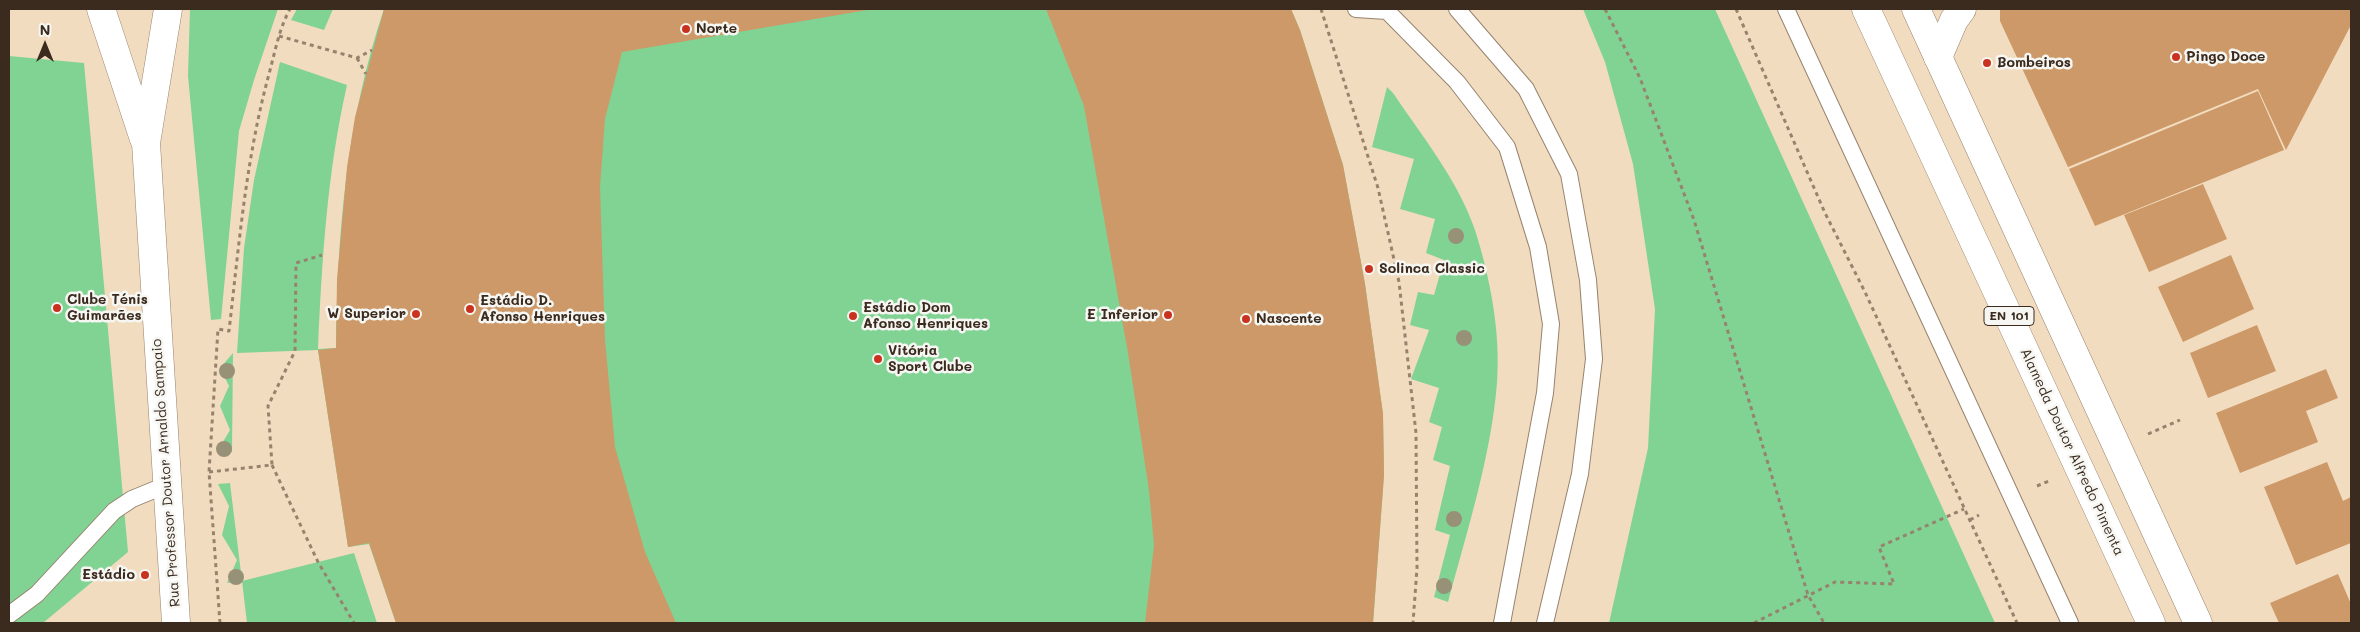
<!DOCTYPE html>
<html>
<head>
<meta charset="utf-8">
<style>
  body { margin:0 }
  #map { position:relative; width:2360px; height:632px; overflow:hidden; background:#f2dcbf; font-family:Mali,sans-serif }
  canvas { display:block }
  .frame { position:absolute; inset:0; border:10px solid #3b2a1e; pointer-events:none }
  .north { position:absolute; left:20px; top:20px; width:50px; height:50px; -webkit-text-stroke:4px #f6f6f2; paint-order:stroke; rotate:0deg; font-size:14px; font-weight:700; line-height:20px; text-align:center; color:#3b2a1e }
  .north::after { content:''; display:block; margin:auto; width:18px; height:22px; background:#3b2a1e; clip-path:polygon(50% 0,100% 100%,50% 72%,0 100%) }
</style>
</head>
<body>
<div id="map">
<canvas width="2360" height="632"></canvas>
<div class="frame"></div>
<div class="north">N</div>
</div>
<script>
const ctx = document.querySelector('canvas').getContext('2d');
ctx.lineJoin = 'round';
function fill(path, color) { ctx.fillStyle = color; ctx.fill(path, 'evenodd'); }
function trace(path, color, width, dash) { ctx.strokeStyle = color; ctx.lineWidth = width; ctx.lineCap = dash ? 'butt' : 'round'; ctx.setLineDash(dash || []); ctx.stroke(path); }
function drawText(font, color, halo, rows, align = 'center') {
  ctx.font = font + ' Mali,sans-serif'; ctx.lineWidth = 5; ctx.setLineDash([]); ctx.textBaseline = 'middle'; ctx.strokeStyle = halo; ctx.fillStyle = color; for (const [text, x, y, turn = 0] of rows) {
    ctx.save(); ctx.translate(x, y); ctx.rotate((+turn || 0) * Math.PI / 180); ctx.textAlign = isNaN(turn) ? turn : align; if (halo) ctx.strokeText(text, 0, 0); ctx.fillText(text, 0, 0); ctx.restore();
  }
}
const green = new Path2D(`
  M190,9H278L254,80L239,131L221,319L211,320L188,76Z
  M297,9H333L324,30L291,20Z
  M384,9H1291L1300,30L1343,165L1365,284L1383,414L1384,475L1373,623H396L369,544L348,547L318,350L237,353L244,248L254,180L280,62L347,85C327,173 322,260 318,349L336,348C337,233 347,118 384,9Z
  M1583,9H1715L1995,623H1609L1648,448L1655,309L1633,164L1605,62Z
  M9,56L84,63L128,552L43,623H9Z
  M1387,87L1393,93C1422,136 1458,180 1475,230C1490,277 1501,333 1497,383C1491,457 1467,531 1448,602L1434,597L1450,535L1435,530L1450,466L1433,460L1442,427L1429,422L1439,388L1411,379L1429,330L1410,325L1418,292L1434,295L1444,260L1426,253L1435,219L1400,209L1414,159L1372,147Z
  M233,353L232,452H217L230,430L220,406L229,386L220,368Z
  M230,483L242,581L227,583L237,560L222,535L229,506L218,484Z
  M354,553L377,623H247L242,581Z`);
const building = new Path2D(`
  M384,9H873L622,52L605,119L600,187L605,340L615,447L645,552L676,623H396L369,543L348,547L318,350L336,348L337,279L347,167L355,117Z
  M1046,9H1291L1300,30L1343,165L1365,284L1383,414L1384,475L1373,623H1145L1154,545L1149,490L1128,353L1084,106Z
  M2000,9H2351V25L2286,150L2258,89L2068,167L2000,21Z
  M2258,91L2284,150L2095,226L2069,169Z
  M2203,184L2227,239L2149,272L2124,215Z
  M2231,255L2254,309L2183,342L2158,287Z
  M2257,325L2276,371L2208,398L2190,353Z
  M2326,369L2338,398L2306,411L2318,442L2240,473L2216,413Z
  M2327,462L2343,501L2351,497V543L2296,565L2264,487Z
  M2338,574L2351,604V623H2279L2270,603Z`);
const path = new Path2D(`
  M1321,9L1378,188L1399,282L1416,433L1417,568L1413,623
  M1605,9L1640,78L1694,220L1808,595L1824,623
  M1736,9L1825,213L1865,292L2017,623
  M279,36L357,58L372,50
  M357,58L366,74
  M2148,434L2180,420
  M272,465L318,562L354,623
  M209,472L272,465L268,406L295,351L296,263L322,255
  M2037,486L2049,481
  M1970,520L1979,515
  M220,623L209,472L218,329L229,331C239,245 246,158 269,74C275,52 279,29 290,9
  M1754,623L1835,582L1894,584L1879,547L1964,509`);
const lane = new Path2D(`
  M1356,9L1387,11L1457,82L1507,147L1538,247L1551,324L1545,393L1502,623
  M1457,9L1526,89L1569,174L1588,280L1594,359L1580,474L1545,623
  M1786,9L2070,623
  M9,615L37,594L114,511L132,499L166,485`);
const street = new Path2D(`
  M1938,57L1954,20L1962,9`);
const secondary = new Path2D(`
  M101,9L144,139
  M168,9L146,143L176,623`);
const primary = new Path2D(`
  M1866,9L2151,623
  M1916,9L2198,623`);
const trees = [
  [1456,236],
  [1464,338],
  [227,371],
  [224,449],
  [1454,519],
  [236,577],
  [1444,586]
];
const markers = [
  [686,29,5,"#c8321e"],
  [2176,57,5,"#c8321e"],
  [1987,63,5,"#c8321e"],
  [1369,269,5,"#c8321e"],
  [57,308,5,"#c8321e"],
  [470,309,5,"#c8321e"],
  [416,314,5,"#c8321e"],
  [1168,315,5,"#c8321e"],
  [853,316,5,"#c8321e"],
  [1246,319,5,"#c8321e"],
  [878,359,5,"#c8321e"],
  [145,575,5,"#c8321e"]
];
const shields = [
  [2009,316,50]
];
const shieldNames = [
  ["EN 101",2009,316]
];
const poiNames = [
  ["Norte",696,29],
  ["Pingo Doce",2186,57],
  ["Bombeiros",1997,63],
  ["Solinca Classic",1379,269],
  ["Clube Ténis",67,300],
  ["Guimarães",67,316],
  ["Estádio D.",480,301],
  ["Afonso Henriques",480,317],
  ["Estádio Dom",863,308],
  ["Afonso Henriques",863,324],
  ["W Superior",406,314,"right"],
  ["E Inferior",1158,315,"right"],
  ["Nascente",1256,319],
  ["Vitória",888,351],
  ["Sport Clube",888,367],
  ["Estádio",135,575,"right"]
];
const streetNames = [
  ["Alameda Doutor Alfredo Pimenta",2072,452,65],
  ["Rua Professor Doutor Arnaldo Sampaio",166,473,-94]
];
fill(green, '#81d394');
fill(building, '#cd9968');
trace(lane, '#96836e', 18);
trace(street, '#96836e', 29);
trace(secondary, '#96836e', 29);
trace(primary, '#96836e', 29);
trace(path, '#96836e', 3, [4, 4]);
trace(lane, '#fff', 16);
trace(street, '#fff', 28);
trace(secondary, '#fff', 28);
trace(primary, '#fff', 28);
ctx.fillStyle = '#979177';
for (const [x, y] of trees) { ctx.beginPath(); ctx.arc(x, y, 8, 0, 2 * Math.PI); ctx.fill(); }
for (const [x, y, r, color] of markers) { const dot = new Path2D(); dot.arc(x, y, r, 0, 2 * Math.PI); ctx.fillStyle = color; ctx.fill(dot); trace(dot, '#f6f6f2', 2); }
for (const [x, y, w] of shields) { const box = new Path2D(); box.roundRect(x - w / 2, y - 9.5, w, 19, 4); ctx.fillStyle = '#f6f6f2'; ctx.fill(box); trace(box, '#3b2a1e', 1); }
drawText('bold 12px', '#3b2a1e', null, shieldNames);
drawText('bold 14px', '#3b2a1e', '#f6f6f2', poiNames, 'left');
drawText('14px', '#3b2a1e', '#f6f6f2', streetNames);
</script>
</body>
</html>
